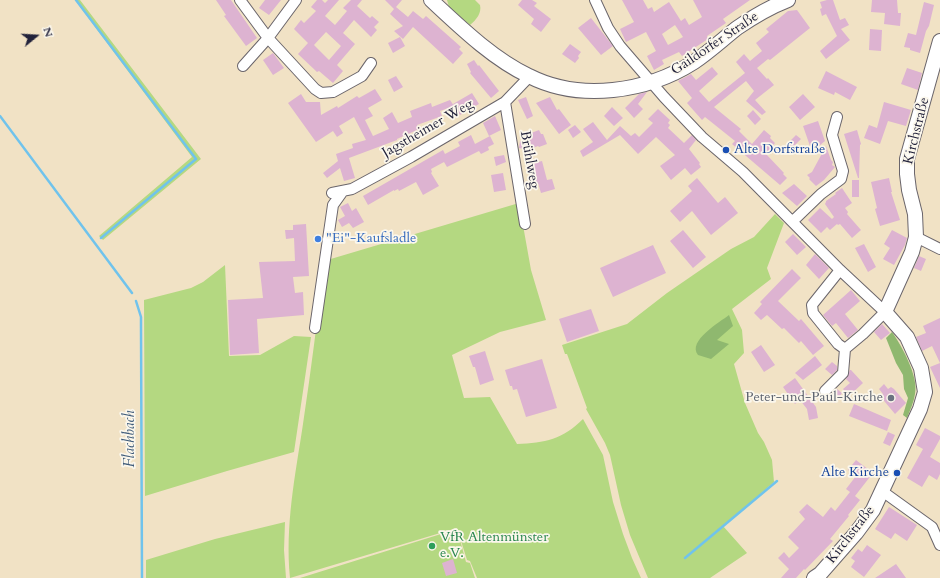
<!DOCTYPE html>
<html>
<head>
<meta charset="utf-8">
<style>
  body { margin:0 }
  #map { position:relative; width:940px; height:578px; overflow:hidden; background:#f1e2c5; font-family:Cardo,serif }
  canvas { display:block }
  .north { position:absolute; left:16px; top:16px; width:40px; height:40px; -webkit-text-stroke:3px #fbf7ec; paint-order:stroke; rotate:72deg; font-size:11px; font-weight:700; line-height:16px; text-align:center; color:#22223b }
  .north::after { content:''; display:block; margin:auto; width:14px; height:18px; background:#22223b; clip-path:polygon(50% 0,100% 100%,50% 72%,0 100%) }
</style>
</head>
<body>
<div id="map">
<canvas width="940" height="578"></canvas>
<div class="north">N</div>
</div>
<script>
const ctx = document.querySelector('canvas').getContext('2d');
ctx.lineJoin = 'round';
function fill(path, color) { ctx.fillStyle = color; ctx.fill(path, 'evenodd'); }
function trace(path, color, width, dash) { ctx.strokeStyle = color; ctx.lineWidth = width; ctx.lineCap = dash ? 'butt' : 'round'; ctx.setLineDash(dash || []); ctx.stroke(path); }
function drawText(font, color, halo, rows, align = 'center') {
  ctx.font = font + ' Cardo,serif'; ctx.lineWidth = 3.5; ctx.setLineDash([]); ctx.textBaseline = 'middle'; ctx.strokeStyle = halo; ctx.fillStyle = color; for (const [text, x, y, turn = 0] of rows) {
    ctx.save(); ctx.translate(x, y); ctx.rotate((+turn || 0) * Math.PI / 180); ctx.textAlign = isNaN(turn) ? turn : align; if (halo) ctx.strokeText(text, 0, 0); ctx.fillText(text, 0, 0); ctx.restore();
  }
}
const green = new Path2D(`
  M75,0H80L201,159L103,240L99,236L192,157Z
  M447,0H475L480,5C482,13 476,20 470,25L449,7Z
  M519,203L531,270L546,320L500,332L452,355L464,398L490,397L517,444C545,443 563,439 583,419L603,455L613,502L623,534L632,558L641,578H477L470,561L467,560L457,528L290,578C285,525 295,477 303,424C311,370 318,316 324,261Z
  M775,214L784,223L767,268L771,279L732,309L742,330L744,353L734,364L745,403L758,433L764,442L772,460L774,482L723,526L747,553L710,578H648L630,535L621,505L610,455L605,443L586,409L587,408L567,354H565L562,345L627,324L667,293L731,249L754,237Z
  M225,265L229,356L260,355L294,336L311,337L294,452L227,471L145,496L144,300L191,288L203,282Z
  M285,522L284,550L286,578H146V560L215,539Z
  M457,529L466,562L470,563L475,578H300Z`);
const forest = new Path2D(`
  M729,315L733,326L717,340L729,344L711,359L698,355C687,341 720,322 729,315Z
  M892,332C902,346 919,377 915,394C914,402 910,410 907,418L903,415L908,398L904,389L903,375L896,363L886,338Z`);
const stream = new Path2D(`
  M76,0L196,159L101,238
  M0,116L132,293
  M136,301L141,317V326L142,578
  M685,558L777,481`);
const building = new Path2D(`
  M216,0H231L257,38L246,46L224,16L226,15Z
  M265,0H281L269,15L259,8Z
  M317,0H322L325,3L328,0H339L325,16L335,25L347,11L343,8L351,0H362L357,6L370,18L372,16L379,22L374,27L377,30L371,37L354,20L343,33L355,44L337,65L343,71L333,83L319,71L317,72L298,54L308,43L294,29L301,20L304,23L316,11L311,7ZM326,32L341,46L329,60L314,45Z
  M385,0H402L396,7L408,17L413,11L423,19L426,16L461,47L459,49L463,53L453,64L413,27L403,39L394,31L403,26L390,14L394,9Z
  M522,0H532L537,3L534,6L551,19L541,32L531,24L534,19L518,5Z
  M622,0H643L648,9L652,7L654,12L669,2L681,21L685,18L689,25L702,17L693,0H750L723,19L726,23L707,36L708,39L682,56L679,52L662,60L664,64L654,70L647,56L656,51L646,32L626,42L620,29L634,22ZM675,25L683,37L668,45L662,34Z
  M827,0H833L840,20L845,18L849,25L841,29L850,40L826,59L820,51L837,36L826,14L822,16L820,9L822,8L820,2Z
  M872,0H897L898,13H901L900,26L884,24L885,13L871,12Z
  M924,2L934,5L929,26L926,31L920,53L910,50V48L904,47L908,33L916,35Z
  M797,10L810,28L770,60L768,59L757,68L767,79L768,78L774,85L755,100L766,112L762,115L746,101L754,91L746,81L714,107L741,129L739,131L752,144L764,130L771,136L770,138L775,143L766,154L784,173L783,174L787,178L780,185L732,144L735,141L705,117L702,120L687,103L692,98L678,81L691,74L696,80L712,67L718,74L699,91L709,102L745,73L736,62L744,54L750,61L762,51L756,43L769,32L766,29L788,11Z
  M591,18L613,46L601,55L578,28Z
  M870,29L882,30L881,51L869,50Z
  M400,37L405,46L393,53L388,43Z
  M570,44L581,52L578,56L579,58L575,63L562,54Z
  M273,53L284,68L273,75L263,60Z
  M474,60L478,66L479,65L499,91L491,98L470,73L471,72L467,64Z
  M907,68L922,73L918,90L901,84Z
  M826,71L857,87L850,100L835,92L834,95L818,88Z
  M396,76L403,87L394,92L388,80Z
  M375,89L382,100L368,108L373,116L365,120L373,136L389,129L383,118L392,112L398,123L412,117L410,111L431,103L432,107L450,100L454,106L440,111L442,116L417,125L419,129L397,139V140L349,158L355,178L344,181L340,168L327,178L323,173L338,161L336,154L353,148L352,144L366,140L354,117L339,126L343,133L337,137L333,131L316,142L288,103L301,94L306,102H320L321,115L337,106L338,108L357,96L359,98Z
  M647,92L638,104L643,109L634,118L625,108L639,94Z
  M472,93L479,104L460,115L453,104Z
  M803,94L815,107L800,120L789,107Z
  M526,97L533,116L527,119L518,100Z
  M550,97L557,110L559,109L571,125L559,134L536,103Z
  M884,102L911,110L906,126L888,121L880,144L864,138L869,125L877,128Z
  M612,107L623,118L614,126L604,116Z
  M658,109L670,120L668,123L670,125L668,128L684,143L692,135L696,140L689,149L700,163L699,164L701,167L691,175L685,168L671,180L660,166L675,155L656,137L638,154L620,135L583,157L580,151L593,142L583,129L593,122L607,140L620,126L631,136L635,133L639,137L653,123L648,119Z
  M753,110L761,119L755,125L747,116Z
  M495,116L501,130L489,136L483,123Z
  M818,121L825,141L819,146L818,144L810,146L803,126Z
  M575,125L581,132L573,138L568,130Z
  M539,130L541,134H543L547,144L539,147L538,146L528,150L519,148L520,141L529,142L526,135Z
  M857,130L861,144L860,145L859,178H858L844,134Z
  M471,135L475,144L490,136L494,144L488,147L489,150L481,154L479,151L447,167L444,162L431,169L432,172L431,173L439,186L423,195L416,182L399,191L398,189L394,191V190L368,205L363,196L443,150L445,154L460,146L458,142Z
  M796,135L801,139L790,150L785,146Z
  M826,146L831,160L833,162L832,165L835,167L824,180L816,186L809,179L810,178L807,175L812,172Z
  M504,155L506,162L496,166L494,157Z
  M542,161L547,180L552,179L555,189L541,193L538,183L532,185L527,165Z
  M503,173L506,190L494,192L491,175Z
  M697,178L718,203L725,197L738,213L711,235L692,211L680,222L670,211L692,191L688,186Z
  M889,178L892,192H891L900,220L880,226L875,209L877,208L871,182Z
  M852,180H859V197H852Z
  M794,184L807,196L797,206L782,193Z
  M842,188L852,203L845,208L848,212L847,214L861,230L852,238L840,224L838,225L837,224L830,230L827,227L821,233L808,220L820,208L832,219L834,217L825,204L826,202V201L836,194L835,193Z
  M348,203L352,211L356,208L364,222L353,228L349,223L342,227L338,220L345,216L340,207Z
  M306,224L309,276L293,277L295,293L303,292L304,315L257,319L259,353L230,355L228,300L263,298L259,262L295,261L294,238L286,239L285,230H293V225Z
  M683,230L706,257L693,268L670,241Z
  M892,230L907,238L905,245L894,265L883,259L890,248L884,244Z
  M793,234L806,247L797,255L785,242Z
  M864,244L876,267L868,272L855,248Z
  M653,245L666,273L613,297L600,268Z
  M815,254L829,268L819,279L806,265Z
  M919,256L926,259L921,271L914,268Z
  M792,269L801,278L778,301L799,321L801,319L824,346L813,355L801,341L799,343L784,328L782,329L767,315L761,320L754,313L762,304L760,302Z
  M851,290L860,301L845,314L858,330L848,338L836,323L832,326L823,315Z
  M591,309L599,331L567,342L559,319Z
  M940,318V388L930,367L940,363L932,346L922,351L916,337L926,333L923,326Z
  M882,324L890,333L881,340L874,332Z
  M761,345L775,365L764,372L751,352Z
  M485,351L494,380L480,385L475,367H473L469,356Z
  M815,356L822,365L803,380L795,373Z
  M542,359L557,408L526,417L517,389L513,390L512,386H510L505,370Z
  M832,362L837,366V370L832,375L825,369Z
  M850,370H851L863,383L849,396L843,389L850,383L846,379Z
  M795,378L816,407L818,418L809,420L807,409L800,400L795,404L783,387Z
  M884,384L888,389L891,387L894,389L906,403L895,414L880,396L883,394L879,389Z
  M837,389L842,393L835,403L827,397Z
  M854,404L891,420L887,431L849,416Z
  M925,428L940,436V439L930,457L940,463V474L937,480L929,475L922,487L907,478L923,449L916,445Z
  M888,432L895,435L890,446L883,443Z
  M856,460L873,473L855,496L860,500L848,515L849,516L830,539L833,541L805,570L804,569L796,578H781L789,569L778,558L784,552L789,558L799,548L788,537L805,519L799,512L807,504L823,517L831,507L835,511L850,492L846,489L856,476L848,470Z
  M889,507L917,525L907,541L895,533L891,539L875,529Z
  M867,545L881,555L864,577L851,567L855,561L851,558L858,549L862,552Z
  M453,559L457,573L446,576L442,563Z
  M896,564L906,578H875Z`);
const street = new Path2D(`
  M240,0L268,38L315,89L321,93L333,92L362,76L371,63
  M595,0L608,28L620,46L664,97L702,137L743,172L840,270L885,312L863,334L845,349L838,344L813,313L812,305L840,270
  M243,66L268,38L296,0
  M505,102L525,224
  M332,193L352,189L411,157L505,102L529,77
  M793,221L821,194L841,179L843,171L832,135L837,117
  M916,237L940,249
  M315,328L333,205L343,191
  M825,391L843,373L845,349
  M882,491L932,527L940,545`);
const secondary = new Path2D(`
  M431,0C460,27 493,59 529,76C580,102 647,92 694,62C709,52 723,39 737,28C753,17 770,7 788,0
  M814,578L820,574L856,533L873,510L920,409L925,392L921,368L907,337L885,312L912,252L916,237L915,214L909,190L907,174V159L940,41`);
const markers = [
  [726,150,4,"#1a4fb4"],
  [318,239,4,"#3f7fe0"],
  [891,398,4,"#6b7280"],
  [897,473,4,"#1a4fb4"],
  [432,546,4,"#2e9e5b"]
];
const streetNames = [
  ["Gaildorfer Straße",715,44,-34],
  ["Jagstheimer Weg",428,129,-30],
  ["Kirchstraße",917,131,-76],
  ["Brühlweg",529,160,80],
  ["Kirchstraße",851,535,-52]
];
const transitNames = [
  ["Alte Dorfstraße",734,150],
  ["Alte Kirche",889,473,"right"]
];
const shopNames = [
  ["\"Ei\"-Kaufsladle",326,239]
];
const worshipNames = [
  ["Peter-und-Paul-Kirche",883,398]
];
const leisureNames = [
  ["VfR Altenmünster",440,538],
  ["e.V.",440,554]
];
const waterNames = [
  ["Flachbach",131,439,-90]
];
fill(green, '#b4d881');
fill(forest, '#8fb86f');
trace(stream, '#70c3ec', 2.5);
fill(building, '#ddb3d1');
trace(street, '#6a656b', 12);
trace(secondary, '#6a656b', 16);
trace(street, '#fff', 10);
trace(secondary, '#fff', 14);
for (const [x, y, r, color] of markers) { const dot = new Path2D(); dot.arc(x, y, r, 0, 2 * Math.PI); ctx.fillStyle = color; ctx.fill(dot); trace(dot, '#fbf7ec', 1.5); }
drawText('14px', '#22223b', '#fbf7ec', streetNames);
drawText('14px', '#164399', '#fbf7ec', transitNames, 'left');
drawText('14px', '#366cbe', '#fbf7ec', shopNames, 'left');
drawText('14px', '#5b616d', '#fbf7ec', worshipNames, 'right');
drawText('14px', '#27864d', '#fbf7ec', leisureNames, 'left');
drawText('italic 15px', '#3d5a79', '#fbf7ec', waterNames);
</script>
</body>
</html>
